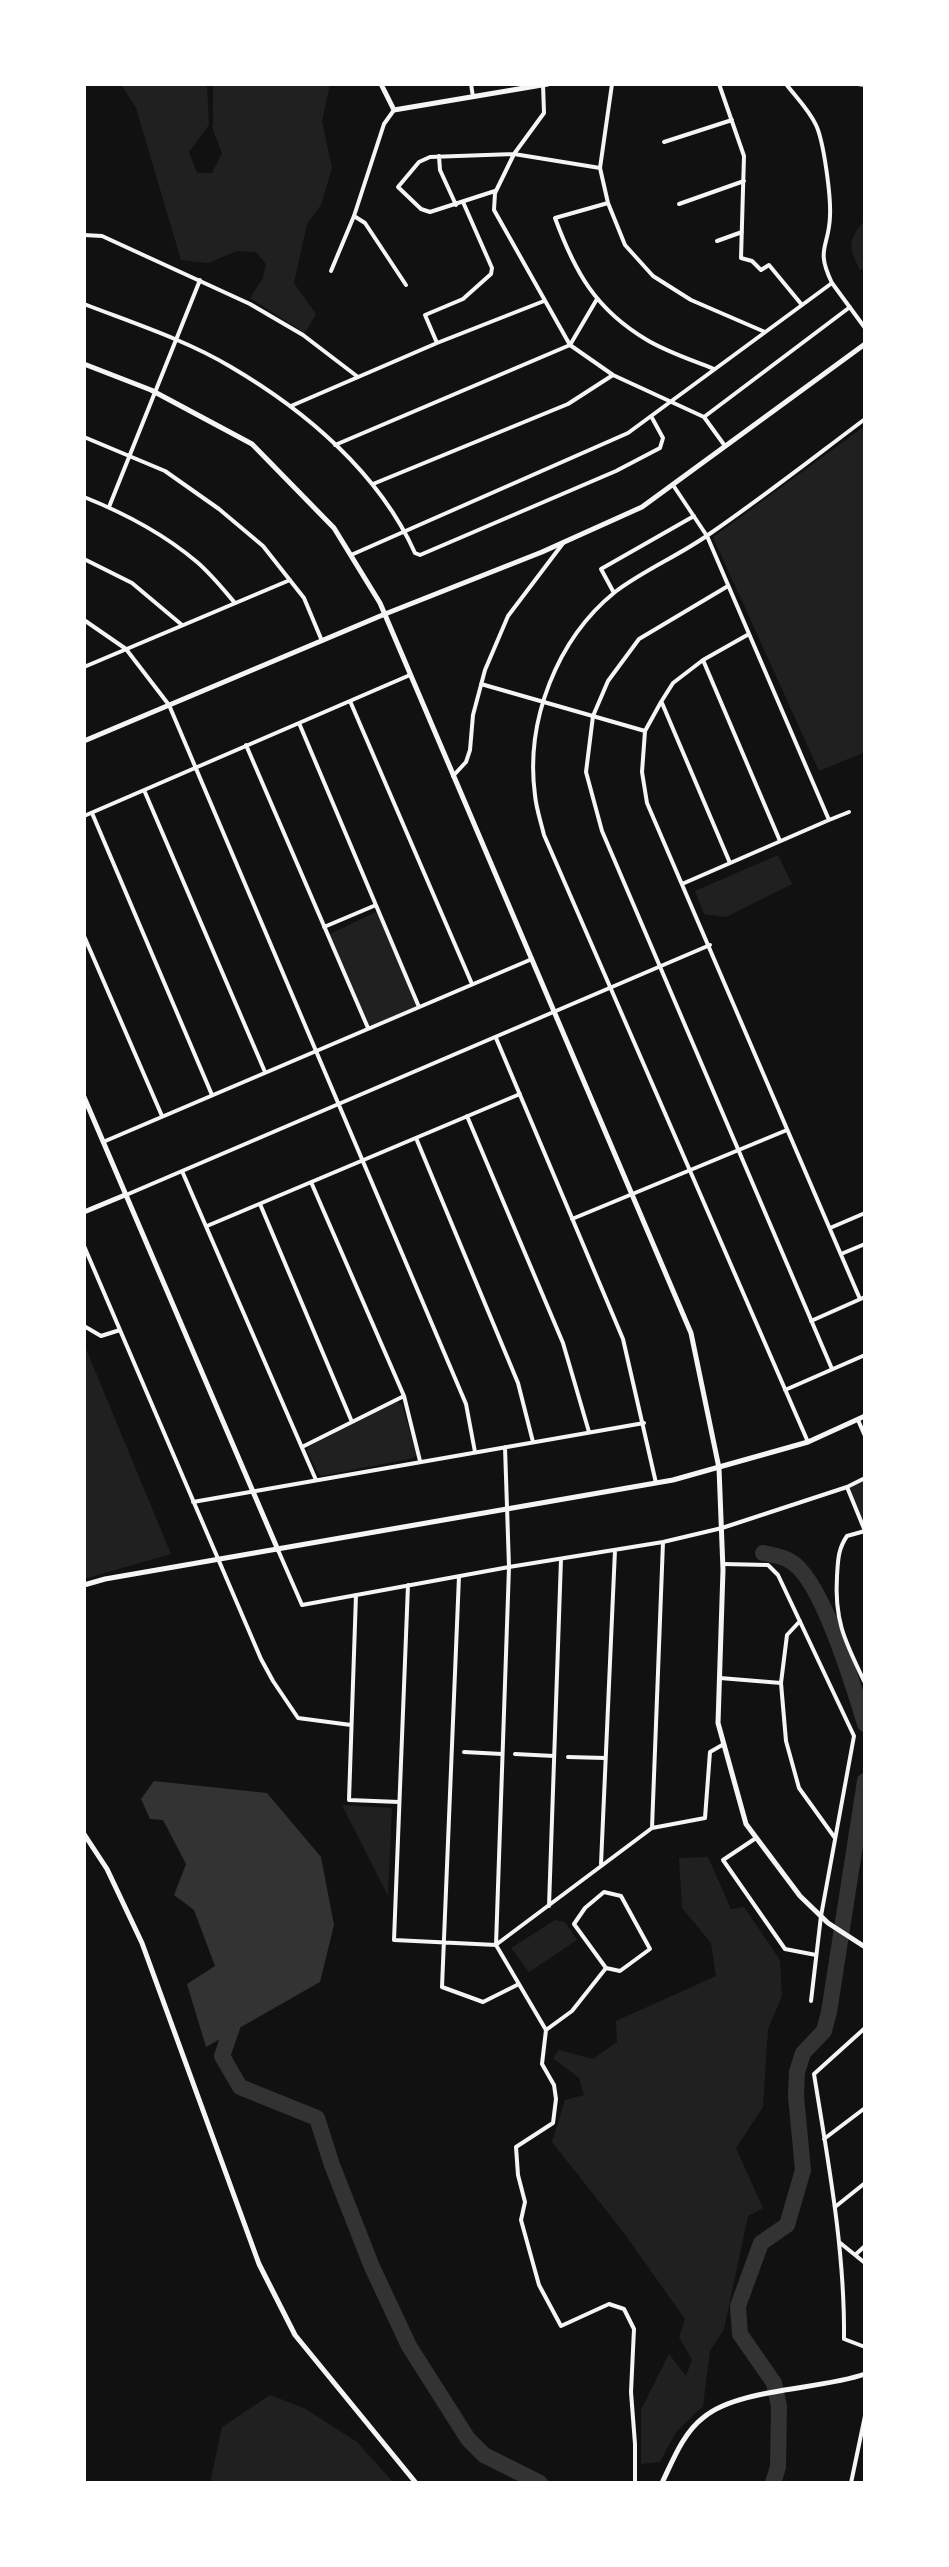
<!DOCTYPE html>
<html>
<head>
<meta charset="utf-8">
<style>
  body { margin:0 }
  #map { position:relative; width:949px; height:2567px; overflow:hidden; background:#111; font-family:"Varela Round",sans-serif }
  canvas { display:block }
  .frame { position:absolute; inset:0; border:86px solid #fff; pointer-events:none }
</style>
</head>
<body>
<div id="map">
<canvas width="949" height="2567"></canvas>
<div class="frame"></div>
</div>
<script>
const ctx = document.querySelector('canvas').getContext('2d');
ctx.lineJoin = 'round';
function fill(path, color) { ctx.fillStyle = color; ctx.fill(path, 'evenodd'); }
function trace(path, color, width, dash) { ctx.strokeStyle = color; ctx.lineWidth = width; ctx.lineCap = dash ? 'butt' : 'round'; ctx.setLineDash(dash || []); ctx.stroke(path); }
const green = new Path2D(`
  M121,84H207L209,125L189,152L197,173H212L222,153L213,130V84H330L322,121L332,168L321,205L307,224L294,283L316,314L305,333L250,298L263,278L266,264L256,252L237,251L208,263L181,260L136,108Z
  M865,220V268L860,270C848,246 848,240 865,220Z
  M865,426V752L819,771L713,537Z
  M778,855L792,884L726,917L704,914L695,891Z
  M378,911L419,1007L368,1028L328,935Z
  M84,1344L171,1554L84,1579Z
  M397,1402L402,1404L416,1455L414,1458L321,1476L318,1473L307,1451L308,1447Z
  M865,1478V1531L847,1487Z
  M342,1805L392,1808L388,1896Z
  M708,1857L731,1909L744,1907L780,1960L782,1996L768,2029L763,2107L736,2148L763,2208L748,2216L724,2329L710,2351L703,2406L676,2432L660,2462L641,2464V2410L669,2354L686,2376L692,2360L679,2337L685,2319L624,2233L552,2142L565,2100L584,2095L579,2078L553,2058L559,2050L593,2059L617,2042L616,2021L716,1976L711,1943L682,1908L679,1858Z
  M555,1920L565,1922L577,1940L529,1972L511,1948Z
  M270,2395L304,2408L357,2442L394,2483H210L222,2427Z`);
const water = new Path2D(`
  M154,1781L267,1793L321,1857L334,1925L320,1982L206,2047L187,1984L215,1966L194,1910L174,1895L186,1864L163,1820L150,1819L141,1799Z`);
const river = new Path2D(`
  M763,1553C772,1555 783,1556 790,1561C822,1578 854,1688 865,1724
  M237,2013L222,2056L240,2087L317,2118L332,2165L372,2267L409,2346L468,2439L484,2455L540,2483
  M773,2483L778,2467L779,2406L774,2383L740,2334L738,2306L761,2243L787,2225L803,2170L796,2096L797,2072L803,2053L824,2031L829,2012L865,1781`);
const minor = new Path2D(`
  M471,84L473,97
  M543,84L544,113L514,154L495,193L494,210L570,345L613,375L704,417L725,446
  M612,84L600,168L608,203L625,245L653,276L691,300L765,332
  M719,84L744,156L741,258L752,261L761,270L769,265L802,305
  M786,84C796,97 809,110 816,125C824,142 831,197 830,216C829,248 815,248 832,283
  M858,84L865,85
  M664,142L732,120
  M439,156L440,170L456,205
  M495,191L430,212L421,209L398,187L419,162L430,157L514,154L600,168
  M608,203L555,218C575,272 595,309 647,340C667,352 692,360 714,369
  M679,204L744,181
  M354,216L365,223L406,285
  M84,235L102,236L250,304L303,335L358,377
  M717,241L742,232
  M331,271L354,216L384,124L394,110
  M84,304C133,323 186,340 231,367C306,411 379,473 415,553L420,555L616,471L660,448L663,438L651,416
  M437,343L425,315L463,299L491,274L492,268L463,202
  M291,406L437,343L544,301
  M704,417L850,307
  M84,437L165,471L219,509L263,546L304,598L322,641
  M335,445L570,345L597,299
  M373,484L568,404L613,375
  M673,485L707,536L829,820L682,884
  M84,497C124,513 164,534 197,562C211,574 223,589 235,603
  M109,507L200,280
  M351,555L628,433L832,283L865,328
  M84,559L132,583L182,625
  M728,586L639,639L608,681L593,716L586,772L602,831L832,1369
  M614,593L601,569L694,516
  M84,620L126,649L169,705L466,1404L475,1452
  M749,634L703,660L673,683L661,702L645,731L642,772L647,803L860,1299
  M703,660L780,841
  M84,667L290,580
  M481,684L645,731
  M350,701L472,984
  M662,703L730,863
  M299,723L419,1007
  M246,745L368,1028
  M453,776L466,762L470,750L473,715L485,670L508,616L564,542
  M144,790L265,1072
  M92,813L212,1095
  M84,816L410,675
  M829,820L849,812
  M324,927L376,905
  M84,936L162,1116
  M496,1038L623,1339L656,1483
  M467,1116L563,1343L589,1432
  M416,1138L518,1383L533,1442
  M103,1142L532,959
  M182,1171L316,1480
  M311,1182L404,1396L420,1461
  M126,1195L710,945
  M260,1204L352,1422
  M572,1219L787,1130
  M207,1226L520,1094
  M830,1228L865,1213
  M84,1246L261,1659L273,1681L298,1718L351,1725
  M841,1254L865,1244
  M811,1321L865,1297
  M84,1326L101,1336L120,1330
  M785,1390L865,1355
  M858,1420L865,1436
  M808,1442L544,835C541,822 536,808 535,795C525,721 557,639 615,592C644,570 678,556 708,535C762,498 813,458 865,419
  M302,1447L404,1396
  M847,1487L865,1531
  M193,1502L644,1423
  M865,1531L847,1536C838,1549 838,1560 837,1576C834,1622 846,1643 865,1683
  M278,1550L302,1605L509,1567L663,1542L722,1528L847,1487L865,1478
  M723,1564L768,1565L778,1575L854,1736L821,1916L811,2001
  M459,1576L442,1987L483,2002L519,1984
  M408,1585L394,1940L496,1945
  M356,1595L349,1800L399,1802
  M800,1621L787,1635L781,1683L786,1741L799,1788L835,1838
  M720,1678L781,1683
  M464,1752L502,1754
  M515,1754L554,1756
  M568,1757L605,1758
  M652,1828L663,1542
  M756,1838L723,1860L785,1949L816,1955
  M601,1864L615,1550
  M549,1906L561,1559
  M497,1944L652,1828L705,1818L710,1752L724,1744
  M496,1945L546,2030L542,2064L554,2085L556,2099L553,2123L516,2147L518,2175L525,2202L521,2220L539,2285L561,2326L609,2304L624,2309L634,2329L631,2392L635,2444V2483
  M496,1945L509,1567L505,1447
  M865,2028L814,2074C828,2161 845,2250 844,2339L865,2347
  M546,2030L572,2011L606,1968L620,1971L650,1949L621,1896L604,1892L585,1908L574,1924L606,1968
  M824,2139L865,2108
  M835,2207L865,2183
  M839,2242L865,2263
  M855,2255L865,2246
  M851,2483L865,2416`);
const tertiary = new Path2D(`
  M381,84L394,110L548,84
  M84,364L151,390L252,444L334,528L380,603L691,1333L719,1468L723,1570L718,1723L746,1824L800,1896L828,1923L865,1947
  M84,741L385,614L542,552L642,507L865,344
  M84,1097L278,1550
  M84,1212L125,1195
  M84,1585L105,1579L673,1480L808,1442L865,1416
  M84,1834L107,1869L142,1943L259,2264L295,2335L416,2483
  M662,2483C673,2460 683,2433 704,2417C739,2388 820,2390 865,2374`);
fill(green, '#202020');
fill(water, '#333');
trace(river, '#333', 16);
trace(minor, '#f5f5f5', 4);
trace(tertiary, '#f5f5f5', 5);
</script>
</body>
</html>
